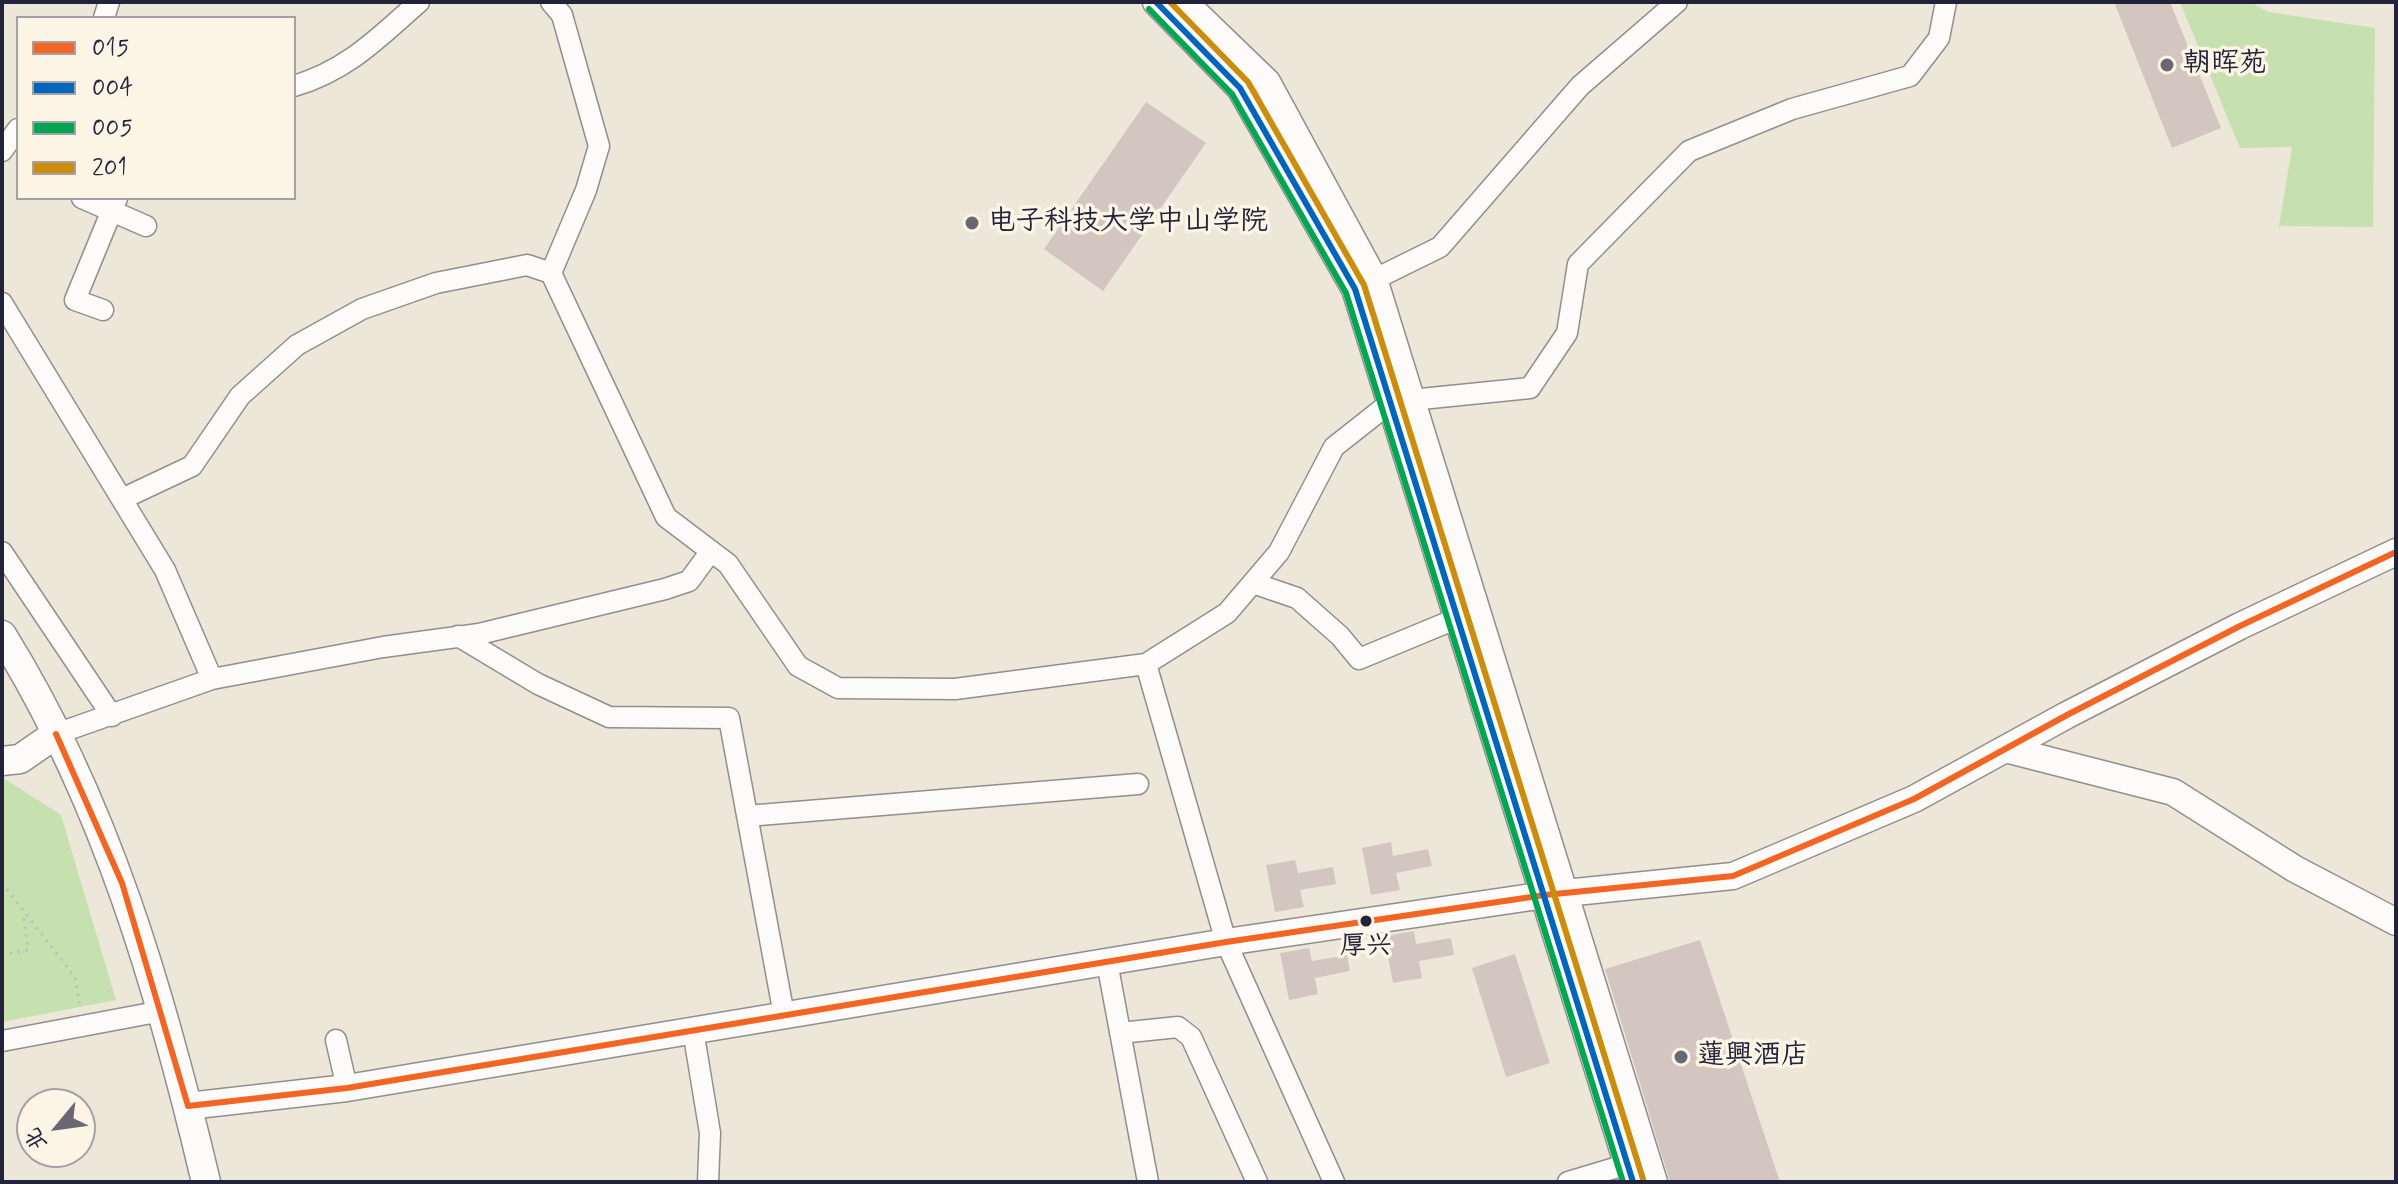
<!DOCTYPE html>
<html>
<head>
<meta charset="utf-8">
<style>
  body { margin:0 }
  #map { position:relative; width:2398px; height:1184px; overflow:hidden; background:#ede7da; font-family:Mynerve,"LXGW WenKai TC",sans-serif }
  canvas { display:block }
  .frame { position:absolute; inset:0; border:4px solid #22223b; pointer-events:none }
  .legend { position:absolute; left:16px; top:16px; width:280px; height:184px; box-sizing:border-box; background:#fcf5e5; border:2px solid #a5a1a1; margin:0; padding:10px 14px; list-style:none; font-size:24px; color:#22223b }
  .legend li { display:flex; align-items:center; gap:16px; height:40px }
  .legend b { width:40px; border:2px solid #a5a1a1 }
  .north { position:absolute; left:16px; top:1088px; width:80px; height:80px; box-sizing:border-box; background:#fcf5e5; border:2px solid #a5a1a1; border-radius:50%; rotate:241deg; font-size:22px; font-weight:700; line-height:32px; text-align:center; color:#22223b }
  .north::after { content:''; display:block; margin:auto; width:28px; height:36px; background:#696773; clip-path:polygon(50% 0,100% 100%,50% 72%,0 100%) }
</style>
</head>
<body>
<div id="map">
<canvas width="2398" height="1184"></canvas>
<div class="frame"></div>
<ul class="legend">
<li><b style="height:10px;background:#f26522"></b>015</li>
<li><b style="height:10px;background:#0065bd"></b>004</li>
<li><b style="height:10px;background:#00a651"></b>005</li>
<li><b style="height:10px;background:#cc8c0c"></b>201</li>
</ul>
<div class="north">北</div>
</div>
<script>
const ctx = document.querySelector('canvas').getContext('2d');
ctx.lineJoin = 'round';
function fill(path, color) { ctx.fillStyle = color; ctx.fill(path, 'evenodd'); }
function trace(path, color, width, dash) { ctx.strokeStyle = color; ctx.lineWidth = width; ctx.lineCap = dash ? 'butt' : 'round'; ctx.setLineDash(dash || []); ctx.stroke(path); }
function drawText(font, color, halo, rows, align = 'center') {
  ctx.font = font + ' Mynerve,"LXGW WenKai TC",sans-serif'; ctx.lineWidth = 7; ctx.setLineDash([]); ctx.textBaseline = 'middle'; ctx.strokeStyle = halo; ctx.fillStyle = color; for (const [text, x, y, turn = 0] of rows) {
    ctx.save(); ctx.translate(x, y); ctx.rotate((+turn || 0) * Math.PI / 180); ctx.textAlign = isNaN(turn) ? turn : align; if (halo) ctx.strokeText(text, 0, 0); ctx.fillText(text, 0, 0); ctx.restore();
  }
}
const green = new Path2D(`
  M2180,2H2250L2268,12L2375,28L2373,227L2279,226L2292,147L2240,148Z
  M2,777L61,815L116,1000L2,1022Z`);
const building = new Path2D(`
  M2114,2H2170L2221,128L2172,148Z
  M1146,102L1206,143L1103,291L1044,249Z
  M1391,842L1393,856L1428,849L1432,866L1396,873L1400,890L1371,895L1362,848Z
  M1295,860L1298,873L1333,867L1336,884L1300,890L1304,907L1275,912L1266,865Z
  M1414,931L1416,944L1451,938L1454,955L1419,961L1422,978L1393,983L1384,936Z
  M1700,940L1780,1182H1670L1605,969Z
  M1309,948L1312,961L1347,955L1350,971L1315,978L1318,994L1289,1000L1280,953Z
  M1515,954L1550,1063L1506,1077L1472,968Z`);
const path = new Path2D(`
  M2,883L75,977L80,1007
  M2,955L28,950L23,913`);
const minor = new Path2D(`
  M551,2L562,15L599,146L586,190L551,273L666,517L728,564L798,666L838,688L955,689L1146,664L1227,613L1279,552L1334,447L1391,402L1530,388L1567,333L1578,264L1689,151L1792,109L1910,76L1939,38L1946,2
  M104,18L109,2
  M294,86C348,70 378,38 419,2
  M2,151L18,129
  M82,198L146,226
  M1363,285L1440,247L1580,86L1677,2
  M2,303L165,570L212,679
  M103,310L75,300L117,198
  M122,499L192,466L240,396L297,345L362,309L436,283L527,265L551,273
  M2,552L112,716
  M1253,583L1297,598L1340,636L1359,659L1458,618
  M458,636L538,684L609,717L729,718L784,1015
  M1146,664L1226,942L1334,1182
  M56,734L212,679L383,647L479,634L665,589L689,581L711,551
  M747,816L1138,784
  M1107,962L1148,1182
  M693,1030L710,1133L708,1182
  M1120,1033L1178,1027L1191,1037L1257,1182
  M336,1040L347,1088
  M2,1041L162,1011
  M1568,1182L1628,1164`);
const tertiary = new Path2D(`
  M1156,2L1240,88L1355,289L1633,1182
  M1184,2L1267,82L1374,279L1654,1182
  M2005,749L2173,792L2295,869L2396,922
  M188,1106L347,1088L1226,942L1545,895L1733,876L1914,799L2067,715L2240,626L2396,552`);
const secondary = new Path2D(`
  M2,635C106,802 161,992 206,1182
  M2,761L20,759L56,734`);
const bus1 = new Path2D(`
  M56,734L122,883L188,1106
  M188,1106L347,1088L1226,942L1545,895L1733,876L1914,799L2067,715L2240,626L2396,552`);
const bus2 = new Path2D(`
  M1156,2L1240,88L1355,289L1633,1182`);
const bus3 = new Path2D(`
  M1149,9L1232,94L1346,293L1623,1182`);
const bus4 = new Path2D(`
  M1170,2L1248,82L1364,285L1643,1179`);
const markers = [
  [2167,65,8,"#696773"],
  [972,223,8,"#696773"],
  [1366,921,7,"#22223b"],
  [1681,1057,8,"#696773"]
];
const busNames = [
  ["厚兴",1366,948]
];
const poiNames = [
  ["朝晖苑",2183,65],
  ["电子科技大学中山学院",988,223],
  ["蓮興酒店",1697,1057]
];
fill(green, '#c6e0af');
fill(building, '#d3c6c0');
trace(minor, '#928e8c', 23);
trace(tertiary, '#928e8c', 29);
trace(secondary, '#928e8c', 31);
trace(path, '#bdbcbd', 3, [2, 6]);
trace(minor, '#fcfbf9', 20);
trace(tertiary, '#fcfbf9', 26);
trace(secondary, '#fcfbf9', 28);
trace(bus1, '#f26522', 6);
trace(bus2, '#0065bd', 6);
trace(bus3, '#00a651', 6);
trace(bus4, '#cc8c0c', 6);
for (const [x, y, r, color] of markers) { const dot = new Path2D(); dot.arc(x, y, r, 0, 2 * Math.PI); ctx.fillStyle = color; ctx.fill(dot); trace(dot, '#fcf5e5', 3); }
drawText('26px', '#22223b', '#fcf5e5', busNames);
drawText('28px', '#22223b', '#fcf5e5', poiNames, 'left');
</script>
</body>
</html>
